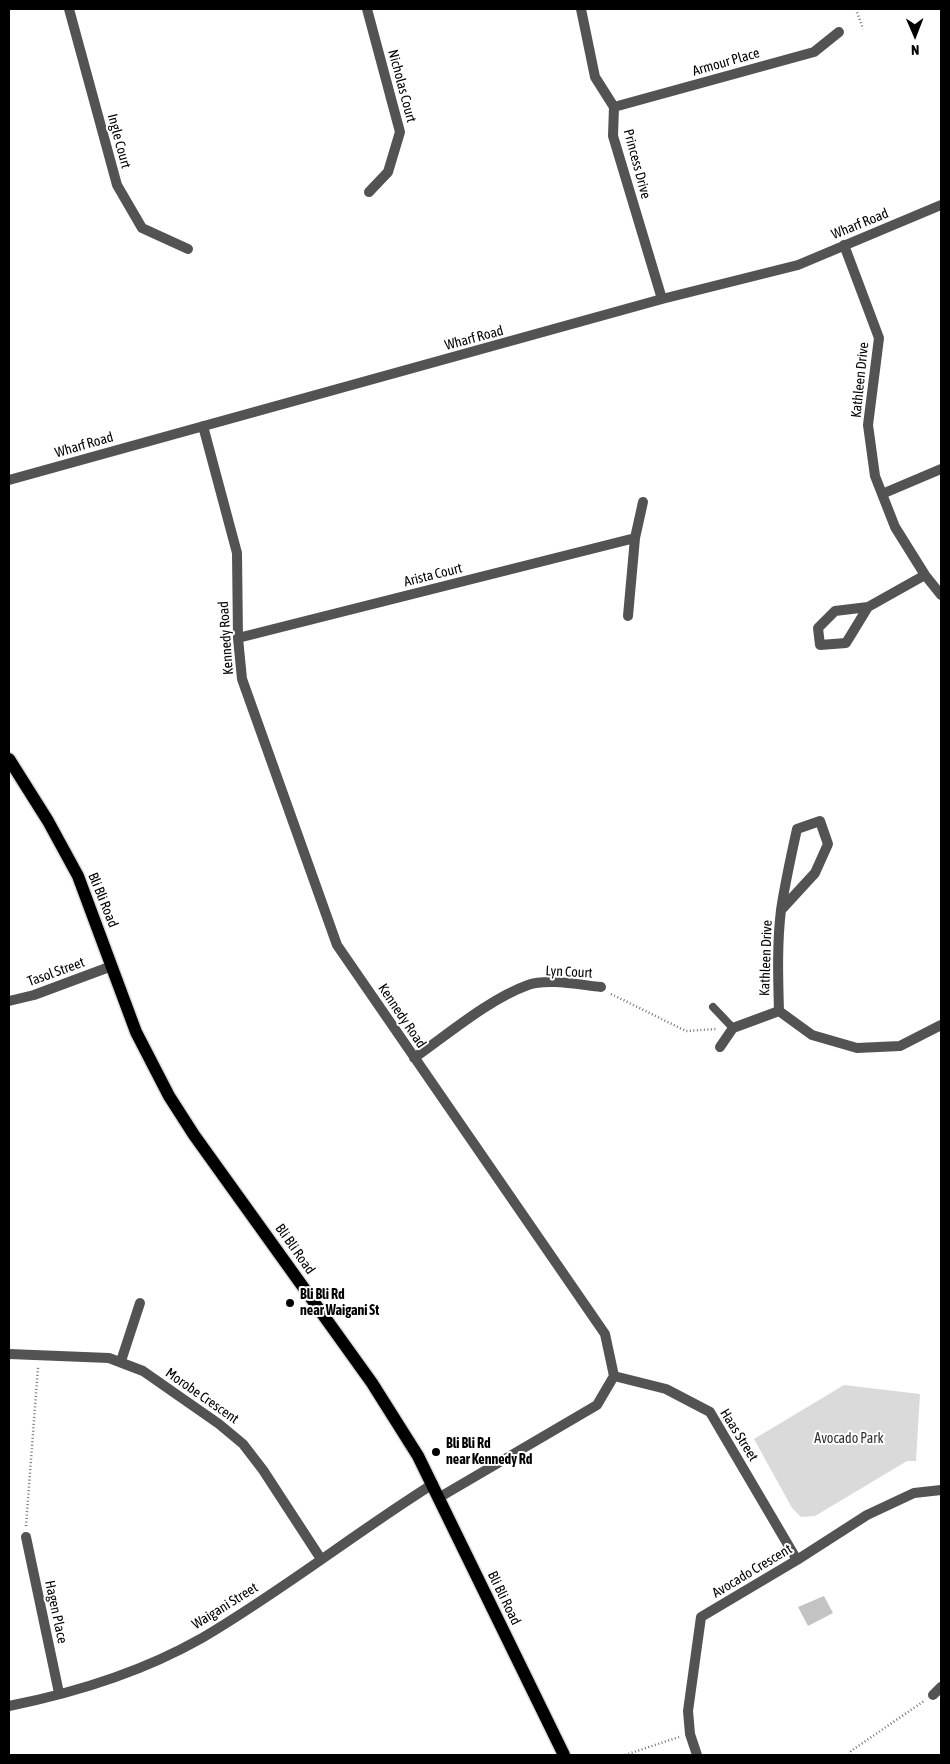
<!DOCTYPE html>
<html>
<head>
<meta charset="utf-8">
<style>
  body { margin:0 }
  #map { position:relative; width:950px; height:1764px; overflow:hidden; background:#fff; font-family:"Asap Condensed",sans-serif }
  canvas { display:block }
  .frame { position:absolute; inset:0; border:10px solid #000; pointer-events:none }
  .north { position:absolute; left:890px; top:10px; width:50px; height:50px; -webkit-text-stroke:4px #fff; paint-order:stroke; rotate:179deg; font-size:14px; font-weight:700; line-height:20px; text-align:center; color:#000 }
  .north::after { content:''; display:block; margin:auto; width:18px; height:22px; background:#000; clip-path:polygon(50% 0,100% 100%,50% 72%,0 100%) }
</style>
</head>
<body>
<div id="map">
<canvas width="950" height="1764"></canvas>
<div class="frame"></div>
<div class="north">N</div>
</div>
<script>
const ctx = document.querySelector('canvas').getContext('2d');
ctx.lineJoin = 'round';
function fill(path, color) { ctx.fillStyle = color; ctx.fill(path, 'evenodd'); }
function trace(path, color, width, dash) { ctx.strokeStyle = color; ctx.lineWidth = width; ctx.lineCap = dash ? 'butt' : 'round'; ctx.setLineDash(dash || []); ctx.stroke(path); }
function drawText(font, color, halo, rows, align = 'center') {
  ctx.font = font + ' "Asap Condensed",sans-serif'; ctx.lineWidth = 4; ctx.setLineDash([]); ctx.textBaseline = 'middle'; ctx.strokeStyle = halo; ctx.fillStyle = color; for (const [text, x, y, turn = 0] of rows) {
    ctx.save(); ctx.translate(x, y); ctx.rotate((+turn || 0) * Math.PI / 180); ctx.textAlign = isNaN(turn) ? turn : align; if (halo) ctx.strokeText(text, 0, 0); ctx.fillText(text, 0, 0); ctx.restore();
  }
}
const green = new Path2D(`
  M844,1385L920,1394L916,1461H907L815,1516L801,1517L792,1508L754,1439Z`);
const building = new Path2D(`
  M824,1596L833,1613L808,1626L798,1607Z`);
const path = new Path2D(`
  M856,9L863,29
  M611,994L686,1031L717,1029
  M26,1526L38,1367
  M625,1755L679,1737
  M849,1755L851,1751L924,1701`);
const service = new Path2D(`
  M713,1007L733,1028`);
const minor = new Path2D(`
  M69,9L117,185L142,228L188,249
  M367,9L400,132L388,172L369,192
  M581,9L595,77L614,107L613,136L662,299
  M614,107L814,52L839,32
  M844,245L879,338L868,425L875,476L895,527L925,575L941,595
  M203,426L237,553L238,638L242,679L337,945L605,1334L614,1376L597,1405L440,1497
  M9,480L662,299L798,265L941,205
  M882,494L941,469
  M635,538L643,502
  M868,607L835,611L818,628L820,645L846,643L868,607L925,575
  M238,638L635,538L628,616
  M781,910L815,873L828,844L820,821L797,829C791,856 785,883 781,910C777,943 778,977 779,1011L812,1035L857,1048L900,1046L941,1025
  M9,1001L34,995L112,966
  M720,1047L733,1028L779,1011
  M414,1058C447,1035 489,999 528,985C547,978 580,985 601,987
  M9,1354L109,1358L143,1371L219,1424L243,1444L263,1470L321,1559
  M121,1361L140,1303
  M614,1376L666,1389L710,1412L797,1560
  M26,1537L59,1693
  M933,1695L941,1687
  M9,1706C74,1693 144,1671 202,1638C282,1591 355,1533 433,1484
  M697,1755L690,1734L688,1711L701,1617L797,1560L867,1515L914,1493L941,1490`);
const primary = new Path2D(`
  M9,759L48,821L78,876L136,1032L169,1096L194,1135L372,1383L418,1456L564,1755`);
const markers = [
  [290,1303,5,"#000"],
  [436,1452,5,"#000"]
];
const streetNames = [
  ["Armour Place",726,62,-16],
  ["Nicholas Court",402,86,75],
  ["Ingle Court",119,141,75],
  ["Princess Drive",637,164,75],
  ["Wharf Road",860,224,-22],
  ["Wharf Road",474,338,-15],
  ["Kathleen Drive",860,380,-84],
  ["Wharf Road",84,445,-16],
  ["Arista Court",433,575,-14],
  ["Kennedy Road",226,638,-94],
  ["Bli Bli Road",103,900,68],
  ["Kathleen Drive",766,958,-88],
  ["Tasol Street",56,972,-20],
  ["Lyn Court",569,972,3],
  ["Kennedy Road",402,1016,56],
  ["Bli Bli Road",295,1249,55],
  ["Morobe Crescent",202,1396,35],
  ["Haas Street",739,1435,58],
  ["Avocado Crescent",752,1571,-31],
  ["Bli Bli Road",504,1598,64],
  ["Waigani Street",225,1606,-32],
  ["Hagen Place",56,1612,78]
];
const poiNames = [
  ["Bli Bli Rd",300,1295],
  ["near Waigani St",300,1311],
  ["Bli Bli Rd",446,1444],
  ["near Kennedy Rd",446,1460]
];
const parkNames = [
  ["Avocado Park",849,1439]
];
fill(green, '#dadada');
fill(building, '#c3c3c3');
trace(primary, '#dbdbdb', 15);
trace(path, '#757575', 2.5, [1, 2.5]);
trace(service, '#535353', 8);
trace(minor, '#535353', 10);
trace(primary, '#000', 12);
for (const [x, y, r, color] of markers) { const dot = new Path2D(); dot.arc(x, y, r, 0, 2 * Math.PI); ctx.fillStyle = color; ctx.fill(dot); trace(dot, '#fff', 2); }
drawText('14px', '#000', '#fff', streetNames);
drawText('bold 14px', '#000', '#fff', poiNames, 'left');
drawText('14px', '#313131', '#fff', parkNames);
</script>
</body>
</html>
